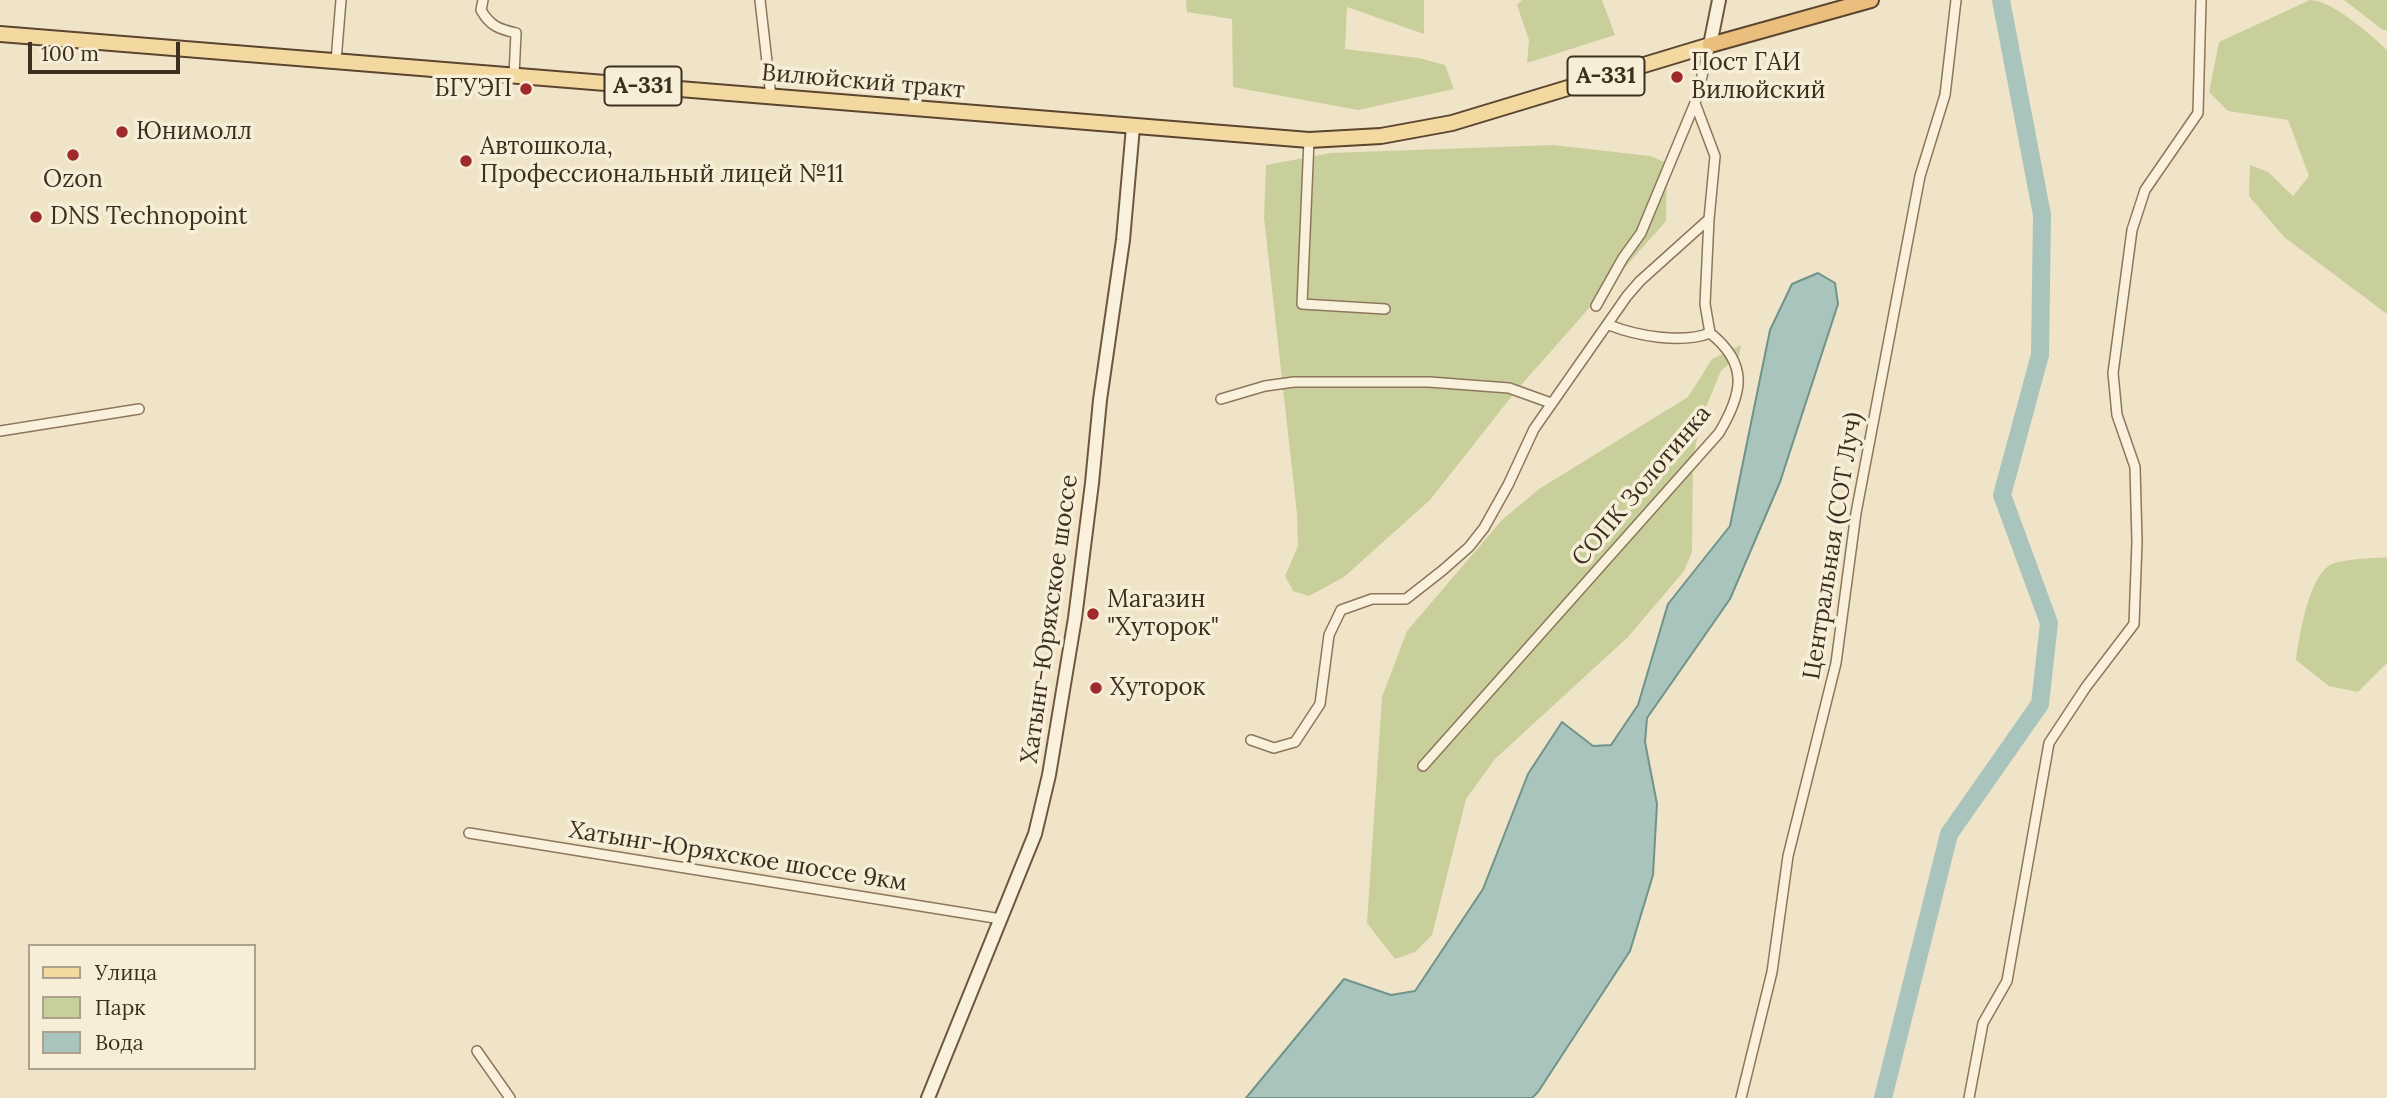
<!DOCTYPE html>
<html>
<head>
<meta charset="utf-8">
<style>
  body { margin:0 }
  #map { position:relative; width:2387px; height:1098px; overflow:hidden; background:#f0e4c8; font-family:Lora,serif }
  canvas { display:block }
  .legend { position:absolute; left:28px; top:944px; width:228px; height:126px; box-sizing:border-box; background:#f7eed8; border:2px solid #ada18e; margin:0; padding:9px 12px; list-style:none; font-size:21px; color:#3d2e20 }
  .legend li { display:flex; align-items:center; gap:14px; height:35px }
  .legend b { width:35px; border:2px solid #ada18e }
  .scale { position:absolute; left:28px; top:42px; width:152px; height:32px; box-sizing:border-box; border:4px solid #3d2e20; border-top:0; padding-left:9px; font-size:21px; line-height:24px; white-space:nowrap; color:#3d2e20; -webkit-text-stroke:5px #f7eed8; paint-order:stroke }
</style>
</head>
<body>
<div id="map">
<canvas width="2387" height="1098"></canvas>
<ul class="legend">
<li><b style="height:9px;background:#f3d9a0"></b>Улица</li>
<li><b style="height:19px;background:#c9cf9b"></b>Парк</li>
<li><b style="height:19px;background:#a9c4bc"></b>Вода</li>
</ul>
<div class="scale">100 m</div>
</div>
<script>
const ctx = document.querySelector('canvas').getContext('2d');
ctx.lineJoin = 'round';
function fill(path, color) { ctx.fillStyle = color; ctx.fill(path, 'evenodd'); }
function trace(path, color, width, dash) { ctx.strokeStyle = color; ctx.lineWidth = width; ctx.lineCap = dash ? 'butt' : 'round'; ctx.setLineDash(dash || []); ctx.stroke(path); }
function drawText(font, color, halo, rows, align = 'center') {
  ctx.font = font + ' Lora,serif'; ctx.lineWidth = 7; ctx.setLineDash([]); ctx.textBaseline = 'middle'; ctx.strokeStyle = halo; ctx.fillStyle = color; for (const [text, x, y, turn = 0] of rows) {
    ctx.save(); ctx.translate(x, y); ctx.rotate((+turn || 0) * Math.PI / 180); ctx.textAlign = isNaN(turn) ? turn : align; if (halo) ctx.strokeText(text, 0, 0); ctx.fillText(text, 0, 0); ctx.restore();
  }
}
const green = new Path2D(`
  M1186,0H1424V34L1347,7L1345,49L1419,58L1445,65L1454,89L1358,110L1233,87L1232,19L1187,12Z
  M1522,0H1602L1615,35L1527,63L1529,40L1517,5Z
  M2310,0C2332,0 2371,35 2387,50V314L2284,237L2249,196L2250,165L2268,172L2293,196L2309,176L2288,120L2228,111L2209,92L2219,42Z
  M2344,0H2387V30H2383Z
  M1553,145L1650,156L1667,163L1666,221L1515,392L1430,500L1344,577L1309,596L1293,591L1285,576L1298,546L1297,514L1264,218L1266,165L1331,153Z
  M1741,345L1739,356L1721,371L1700,421L1693,461L1692,552L1684,571L1628,637L1495,759L1466,799L1432,935L1415,952L1395,959L1367,923L1382,697L1407,631L1502,520L1539,489L1688,397L1712,359Z
  M2387,557V663L2358,692L2329,686L2296,660C2299,637 2309,574 2332,564C2348,558 2370,559 2387,557Z`);
const water = new Path2D(`
  M1818,273L1835,283L1838,304L1780,482L1730,599L1647,718L1645,742L1657,804L1653,875L1630,951L1538,1092L1532,1098H1246L1344,979L1391,995L1415,991L1483,889L1528,774L1562,722L1593,746L1611,745L1638,705L1668,604L1730,526L1770,330L1792,284Z`);
const river = new Path2D(`
  M1883,1098L1949,834L2040,704L2049,623L2002,495L2040,355L2042,215L2001,0`);
const minor = new Path2D(`
  M483,0L481,10C490,26 499,29 516,33L514,76
  M760,0L771,97
  M336,61L341,0
  M1309,140L1302,304L1385,309
  M1596,306L1623,258L1641,233L1695,103L1710,45
  M1609,325C1637,336 1682,344 1710,333
  M1221,399L1265,386L1294,382H1429L1509,388L1551,403
  M0,431L139,409
  M1251,740L1274,748L1295,742L1320,704L1329,635L1341,610L1372,599H1406L1443,570L1469,547L1484,528L1508,485L1534,429L1627,296L1640,281L1709,219
  M1423,766L1719,433C1743,393 1749,364 1710,333L1705,304L1709,219L1715,156L1695,103
  M469,833L1001,919
  M477,1051L510,1098
  M1741,1098L1772,972L1788,856L1836,663L1856,513L1920,176L1945,95L1956,0
  M1969,1098L1983,1023L2007,981L2049,743L2086,687L2134,624L2137,542L2135,467L2117,415L2113,373L2132,230L2145,190L2198,113L2201,0`);
const secondary = new Path2D(`
  M1710,45L1719,0
  M928,1098L1035,834L1049,775L1075,618L1092,483L1100,400L1123,240L1133,127`);
const primary = new Path2D(`
  M0,34L1309,140L1381,136L1452,123L1710,45`);
const trunk = new Path2D(`
  M1710,45L1871,0`);
const markers = [
  [1677,77,7,"#9e2a2b"],
  [526,89,7,"#9e2a2b"],
  [122,132,7,"#9e2a2b"],
  [73,155,7,"#9e2a2b"],
  [466,161,7,"#9e2a2b"],
  [36,217,7,"#9e2a2b"],
  [1093,614,7,"#9e2a2b"],
  [1096,688,7,"#9e2a2b"]
];
const shields = [
  [1606,76,77],
  [643,86,77]
];
const shieldNames = [
  ["А-331",1606,76],
  ["А-331",643,86]
];
const poiNames = [
  ["Пост ГАИ",1691,63],
  ["Вилюйский",1691,91],
  ["БГУЭП",512,89,"right"],
  ["Юнимолл",136,132],
  ["Автошкола,",480,147],
  ["Профессиональный лицей №11",480,175],
  ["Ozon",73,180,"center"],
  ["DNS Technopoint",50,217],
  ["Магазин",1107,600],
  ["\"Хуторок\"",1107,628],
  ["Хуторок",1110,688]
];
const streetNames = [
  ["Вилюйский тракт",863,82,5],
  ["СОПК Золотинка",1642,486,-50],
  ["Центральная (СОТ Луч)",1833,546,-81],
  ["Хатынг-Юряхское шоссе",1050,619,-82],
  ["Хатынг-Юряхское шоссе 9км",738,857,9]
];
fill(green, '#c9cf9b');
fill(water, '#a9c4bc');
trace(water, '#6f938a', 2);
trace(river, '#a9c4bc', 18);
trace(minor, '#8d765c', 12);
trace(secondary, '#6f573f', 16);
trace(primary, '#5b4430', 18);
trace(trunk, '#5b4430', 18);
trace(minor, '#faf1dc', 9);
trace(secondary, '#faf1dc', 12);
trace(primary, '#f3d9a0', 14);
trace(trunk, '#eabe7c', 14);
for (const [x, y, r, color] of markers) { const dot = new Path2D(); dot.arc(x, y, r, 0, 2 * Math.PI); ctx.fillStyle = color; ctx.fill(dot); trace(dot, '#f7eed8', 2.5); }
for (const [x, y, w] of shields) { const box = new Path2D(); box.roundRect(x - w / 2, y - 19.5, w, 39, 5); ctx.fillStyle = '#f7eed8'; ctx.fill(box); trace(box, '#3d2e20', 2); }
drawText('bold 23px', '#3d2e20', null, shieldNames);
drawText('24px', '#3d2e20', '#f7eed8', poiNames, 'left');
drawText('24px', '#3d2e20', '#f7eed8', streetNames);
</script>
</body>
</html>
